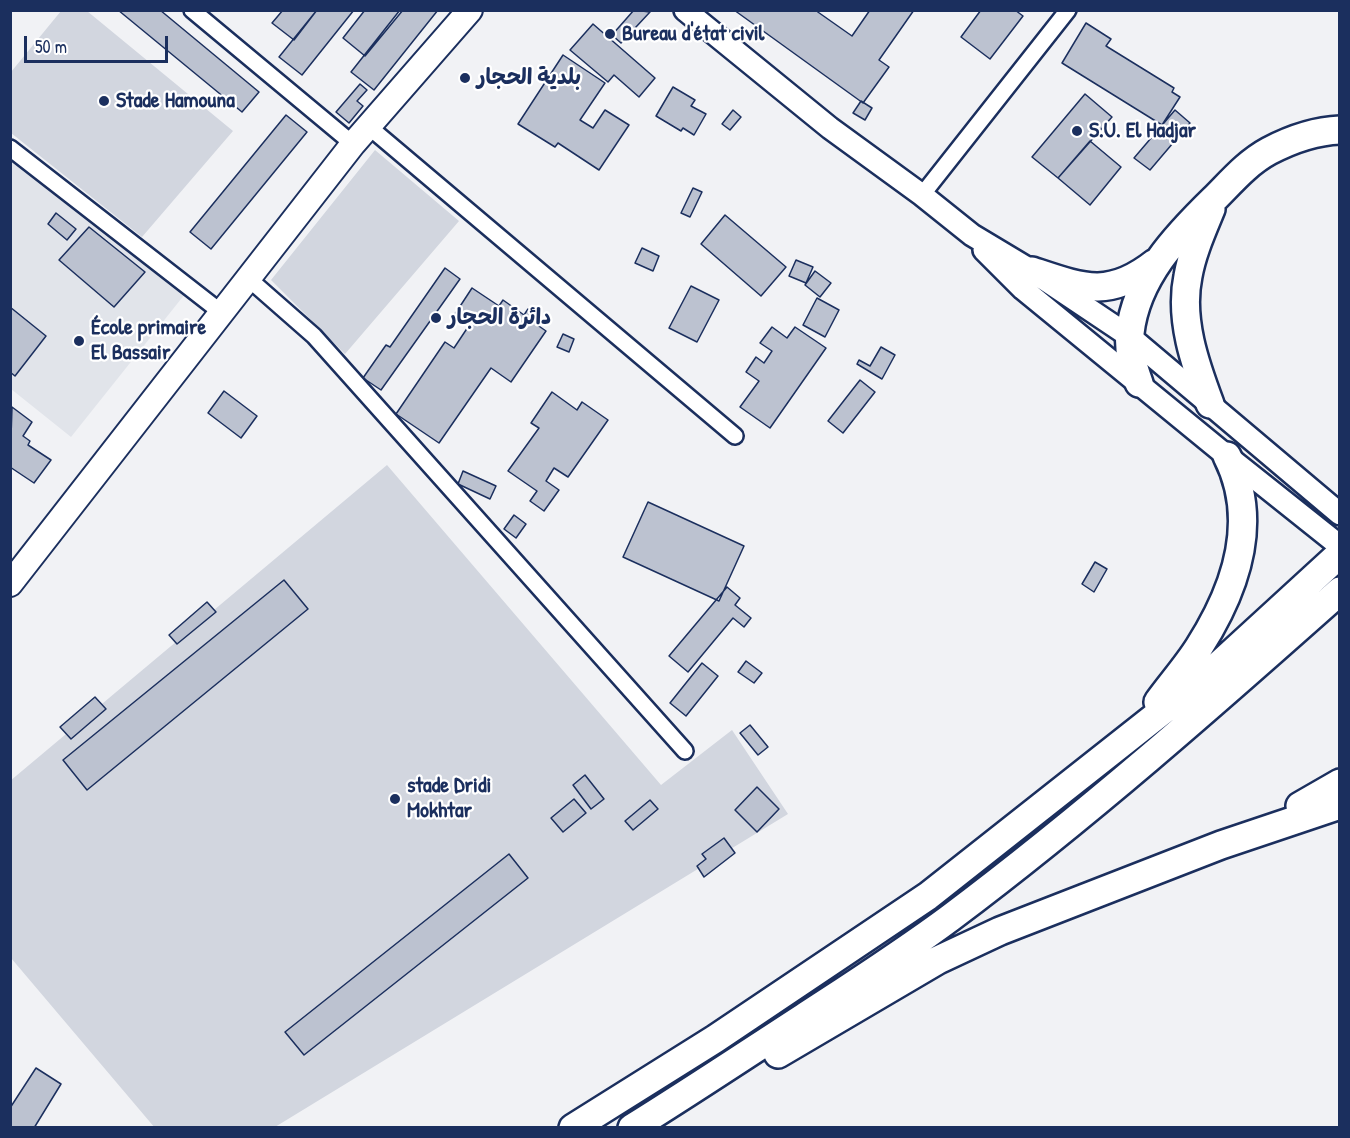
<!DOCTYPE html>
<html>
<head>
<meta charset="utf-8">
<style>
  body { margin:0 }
  #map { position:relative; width:1350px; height:1138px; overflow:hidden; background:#f1f2f5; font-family:"Patrick Hand",sans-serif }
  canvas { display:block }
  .frame { position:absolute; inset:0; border:12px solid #1b2f5e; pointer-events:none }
  .scale { position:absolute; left:24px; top:36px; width:144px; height:27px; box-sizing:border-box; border:3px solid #1b2f5e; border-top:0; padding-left:8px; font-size:18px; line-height:21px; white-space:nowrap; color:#1b2f5e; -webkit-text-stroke:4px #fff; paint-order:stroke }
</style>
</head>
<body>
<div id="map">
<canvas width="1350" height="1138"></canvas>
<div class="frame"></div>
<div class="scale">50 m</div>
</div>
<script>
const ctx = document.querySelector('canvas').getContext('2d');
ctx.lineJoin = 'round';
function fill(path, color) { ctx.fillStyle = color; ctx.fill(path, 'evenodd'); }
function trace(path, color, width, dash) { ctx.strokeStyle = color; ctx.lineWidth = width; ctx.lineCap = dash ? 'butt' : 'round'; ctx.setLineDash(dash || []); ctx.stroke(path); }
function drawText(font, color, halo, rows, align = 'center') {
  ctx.font = font + ' "Patrick Hand","Playpen Sans Arabic",sans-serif'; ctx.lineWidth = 4.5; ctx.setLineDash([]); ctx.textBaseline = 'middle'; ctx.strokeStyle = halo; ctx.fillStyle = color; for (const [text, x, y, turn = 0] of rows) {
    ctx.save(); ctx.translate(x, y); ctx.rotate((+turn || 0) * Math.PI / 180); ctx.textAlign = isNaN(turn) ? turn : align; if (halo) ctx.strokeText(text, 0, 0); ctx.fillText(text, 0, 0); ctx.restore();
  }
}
const built = new Path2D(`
  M10,158L185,294L71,437L11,389Z`);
const green = new Path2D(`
  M61,11H87L233,131L142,237L11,133V72Z
  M375,150L459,221L345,354L271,280Z
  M387,465L661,785L732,730L788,814L275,1127L155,1128L11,958L10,781Z`);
const building = new Path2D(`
  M118,10H160L259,92L242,112Z
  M283,10H317L294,40L272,23Z
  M317,10H354L302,75L279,57Z
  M365,10H403L365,56L343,38Z
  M400,10H438L374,90L351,72Z
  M634,10L650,12L621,43L612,35Z
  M734,10H815L852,36L870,10H914L879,60L889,67L863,103Z
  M981,10H1015L1023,16L990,59L961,37Z
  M1086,23L1111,39L1106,46L1174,88L1172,92L1180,97L1162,125L1062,63Z
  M593,24L655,78L639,97L614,75L608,82L570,50Z
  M563,55L605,83L580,120L593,128L605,110L629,125L599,170L558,143L555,147L518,124Z
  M360,84L367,90L357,101L363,106L349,123L336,112Z
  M673,87L695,100L691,106L706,114L694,135L683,128L681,131L656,116Z
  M1085,94L1112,117L1058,178L1032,157Z
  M861,101L872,108L865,120L853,113Z
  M733,110L741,117L730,130L722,124Z
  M1175,110L1190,123L1150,170L1134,158Z
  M286,115L307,132L211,249L190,232Z
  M1090,141L1121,167L1090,205L1058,178Z
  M693,188L702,192L690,217L681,213Z
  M56,213L76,229L67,240L48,224Z
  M725,215L786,267L761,296L701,244Z
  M89,227L145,272L114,307L59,260Z
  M642,248L659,256L653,271L635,263Z
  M796,260L813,267L806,283L789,276Z
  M445,268L460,279L381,390L363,378L386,345L390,347Z
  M815,271L831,283L820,297L805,285Z
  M691,286L719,300L697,342L669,328Z
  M472,288L499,306L503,300L524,315L528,309L538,315L533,322L546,331L511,382L491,368L439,443L396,414L445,342L454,348L470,324L455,314Z
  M817,298L839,310L825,337L803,325Z
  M10,307L46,336L15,376L10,372Z
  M772,327L787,338L795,327L826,348L770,428L740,407L759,381L746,372L756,357L764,363L772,351L760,343Z
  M563,334L574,339L569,352L557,347Z
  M881,347L895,355L882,379L857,364L859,360L870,366Z
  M860,380L875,392L843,433L828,421Z
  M224,391L257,416L241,438L208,413Z
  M552,392L577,410L582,402L608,420L568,477L554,468L546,481L559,490L544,511L530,501L537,491L508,471L539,428L531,423Z
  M12,407L32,422L23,436L30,441L28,445L51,460L34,483L10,467Z
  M463,471L496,486L490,499L458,484Z
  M648,502L744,546L719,601L623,557Z
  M514,515L526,524L516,538L504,529Z
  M1095,562L1107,569L1094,592L1082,584Z
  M284,580L308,609L87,790L63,760Z
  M727,587L740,598L735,605L751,618L744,627L733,618L688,672L669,656Z
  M207,602L216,612L177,644L169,635Z
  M746,661L762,673L754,683L738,672Z
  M702,663L718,676L686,716L670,703Z
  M95,697L106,709L71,739L60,727Z
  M750,725L768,747L758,755L740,733Z
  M585,775L604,799L591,809L573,785Z
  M757,787L779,809L757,832L735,810Z
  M574,799L586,813L563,832L551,818Z
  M650,800L658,809L633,830L625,821Z
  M724,838L735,853L704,877L697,866L706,859L702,854Z
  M509,854L528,878L304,1055L285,1032Z
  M36,1068L61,1084L34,1128H10V1108Z`);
const street = new Path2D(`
  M192,10L353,144
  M368,126L735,436
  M10,148L222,313
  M922,195L1068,10
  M249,279L314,336L685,751`);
const secondary = new Path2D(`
  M685,10L830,128L922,195L972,235L1032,271L1129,336L1340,514
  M984,250L1023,289L1227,456L1340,546`);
const primary = new Path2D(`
  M10,584L353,144L470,10`);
const highway = new Path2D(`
  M1032,271C1083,288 1109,299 1155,263
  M1139,383C1133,366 1128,351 1130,333C1136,278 1176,236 1214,199C1232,181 1247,163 1269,151C1290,140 1315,131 1340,130
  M1210,404C1195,364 1179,319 1188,276C1192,253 1202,231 1211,209
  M1158,702C1171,684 1187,666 1199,647C1236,589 1260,521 1227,456
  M1300,806L1340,783
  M778,1054L938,960L1000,931L1221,845L1340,805
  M573,1128L715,1039L928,896L1208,675L1340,554
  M632,1128C690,1092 747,1054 804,1017C853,985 903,953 950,918C1086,816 1214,703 1340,591`);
const markers = [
  [610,34,6,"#1b2f5e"],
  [465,78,6,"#1b2f5e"],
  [104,101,6,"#1b2f5e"],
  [1077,131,6,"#1b2f5e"],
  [436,318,6,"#1b2f5e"],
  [79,341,6,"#1b2f5e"],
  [395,799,6,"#1b2f5e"]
];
const poiNames = [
  ["Bureau d'état civil",622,34],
  ["بلدية الحجار",477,78],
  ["Stade Hamouna",116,101],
  ["S.U. El Hadjar",1089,131],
  ["دائرة الحجار",448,318],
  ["École primaire",91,328],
  ["El Bassair",91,353],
  ["stade Dridi",407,786],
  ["Mokhtar",407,811]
];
fill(built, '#e1e4ea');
fill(green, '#d2d6df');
fill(building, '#bcc2d0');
trace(building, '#1b2f5e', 1.5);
trace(street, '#1b2f5e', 20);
trace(secondary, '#1b2f5e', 26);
trace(primary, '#1b2f5e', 28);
trace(highway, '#1b2f5e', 32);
trace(street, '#fff', 15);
trace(secondary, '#fff', 21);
trace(primary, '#fff', 24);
trace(highway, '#fff', 27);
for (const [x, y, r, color] of markers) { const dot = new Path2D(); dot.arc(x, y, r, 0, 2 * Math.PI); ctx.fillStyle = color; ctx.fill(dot); trace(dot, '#fff', 2); }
drawText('bold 22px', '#1b2f5e', '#fff', poiNames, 'left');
</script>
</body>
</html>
